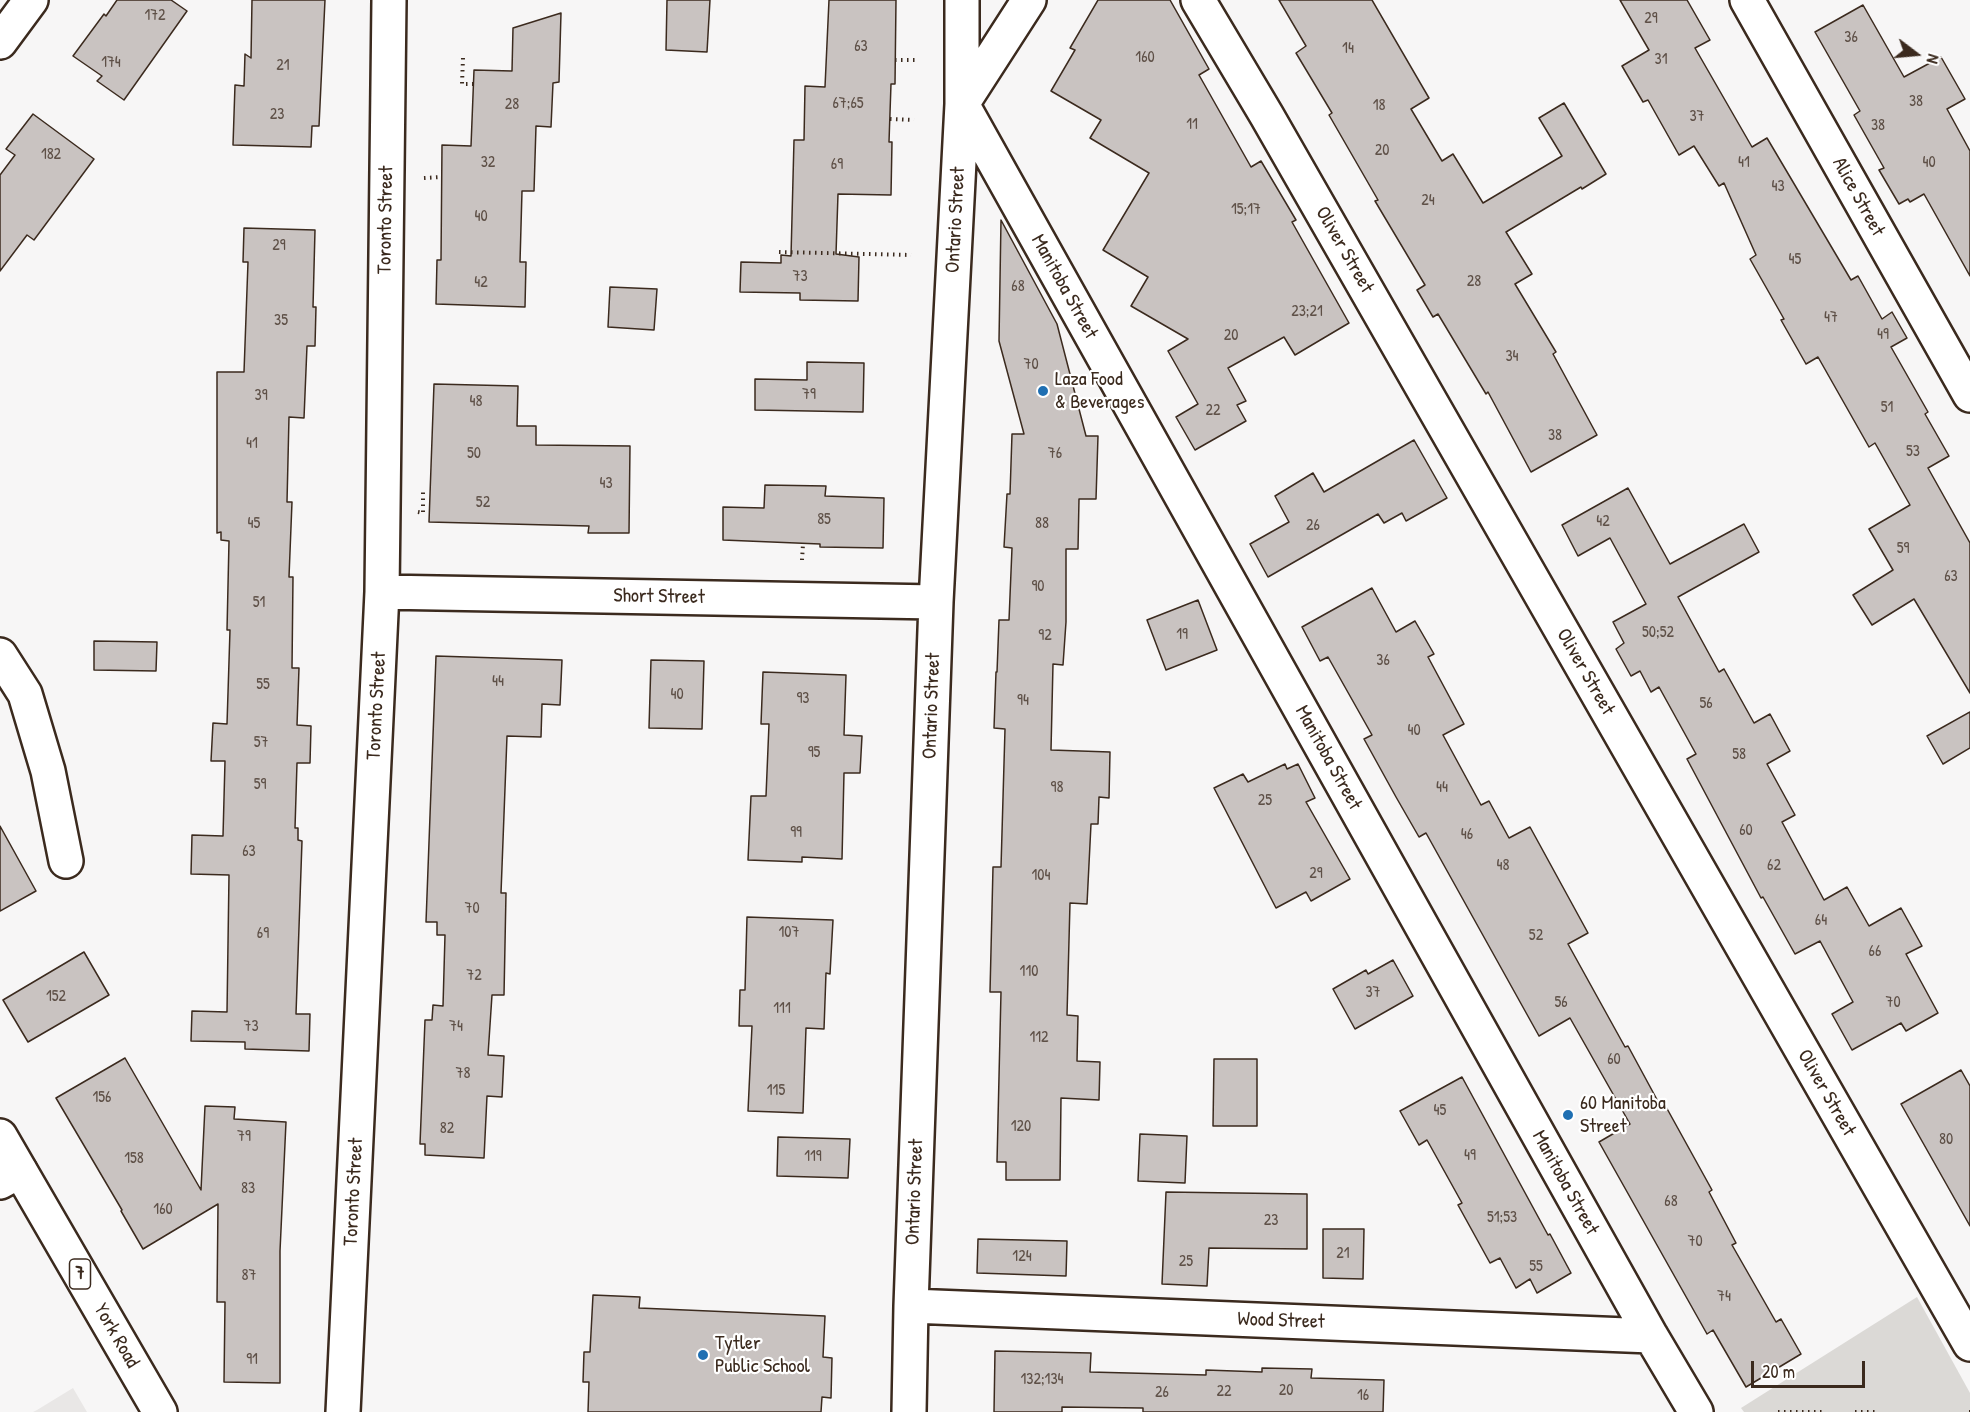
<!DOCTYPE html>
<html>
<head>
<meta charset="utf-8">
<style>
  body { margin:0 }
  #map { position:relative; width:1970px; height:1412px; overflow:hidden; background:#f7f6f6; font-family:"Patrick Hand",sans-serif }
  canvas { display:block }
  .north { position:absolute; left:1886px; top:24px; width:60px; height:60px; -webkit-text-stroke:4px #fff; paint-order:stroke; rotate:106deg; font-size:16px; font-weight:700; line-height:24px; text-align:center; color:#3b2a1e }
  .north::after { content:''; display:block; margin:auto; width:21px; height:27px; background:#3b2a1e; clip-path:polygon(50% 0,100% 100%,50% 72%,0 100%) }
  .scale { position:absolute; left:1751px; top:1361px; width:114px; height:27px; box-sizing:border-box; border:3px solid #3b2a1e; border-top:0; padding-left:8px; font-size:18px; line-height:21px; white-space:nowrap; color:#3b2a1e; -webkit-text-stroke:4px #fff; paint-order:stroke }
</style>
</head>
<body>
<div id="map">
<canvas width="1970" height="1412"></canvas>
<div class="north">N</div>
<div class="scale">20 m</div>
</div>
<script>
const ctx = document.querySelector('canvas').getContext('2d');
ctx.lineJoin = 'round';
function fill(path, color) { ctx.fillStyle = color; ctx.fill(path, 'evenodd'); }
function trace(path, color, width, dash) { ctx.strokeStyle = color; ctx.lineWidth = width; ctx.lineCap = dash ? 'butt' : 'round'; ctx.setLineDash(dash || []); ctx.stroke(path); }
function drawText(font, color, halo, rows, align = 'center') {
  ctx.font = font + ' "Patrick Hand",sans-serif'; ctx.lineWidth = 4.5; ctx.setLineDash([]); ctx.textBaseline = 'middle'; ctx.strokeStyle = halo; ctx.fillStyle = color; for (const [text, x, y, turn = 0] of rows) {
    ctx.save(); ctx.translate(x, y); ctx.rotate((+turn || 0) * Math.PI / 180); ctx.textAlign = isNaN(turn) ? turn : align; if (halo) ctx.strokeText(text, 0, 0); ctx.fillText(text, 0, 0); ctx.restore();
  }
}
const built = new Path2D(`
  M73,1388L87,1412H33L37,1410Z`);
const green = new Path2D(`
  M1917,1297L1970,1393V1412H1744L1741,1408Z`);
const building = new Path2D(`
  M117,0H171L187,11L124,100L97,81L102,76L73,56L104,14L106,16Z
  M252,0H325L319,126H312L311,147L233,145L235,85L244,86L245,54L251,58Z
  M667,0H710L707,52L666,50Z
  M829,0H896L895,84H891L889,142H892L891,195L838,194L836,254L859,257L858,301L800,300V293L740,292L741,262L781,263V255L791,256L794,140H804L805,86L825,87Z
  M1098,0H1170L1209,69L1199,75L1251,167L1261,161L1296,220L1292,222L1349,323L1295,355L1284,337L1228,368L1246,401L1237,405L1246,421L1195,450L1176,417L1198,404L1168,351L1188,339L1131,306L1148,277L1103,250L1149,173L1090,138L1101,120L1051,91L1075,50L1070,48Z
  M1279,0H1372L1429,98L1411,109L1442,161L1453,154L1483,203L1562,156L1539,118L1564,103L1606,174L1582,189L1581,187L1506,232L1532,274L1515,284L1556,352L1553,354L1597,435L1531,472L1488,392L1486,394L1438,314L1433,317L1417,290L1425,285L1375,201L1378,200L1329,115L1332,113L1296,53L1306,46Z
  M1620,0H1687L1710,40L1695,48L1752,147L1767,138L1851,280L1858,276L1882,319L1892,312L1907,338L1891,347L1928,412L1925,414L1949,456L1928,468L1970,543V693L1914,599L1872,625L1853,595L1893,570L1869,529L1910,505L1875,443L1869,447L1818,357L1806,364L1781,320L1784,319L1750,259L1756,255L1724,183L1719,186L1694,146L1679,155L1648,100L1643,102L1622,66L1649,50Z
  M1863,5L1904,77L1941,57L1965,99L1947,109L1970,151V276L1924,194L1910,202L1908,199L1899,204L1879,170L1884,168L1854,115L1860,111L1815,32Z
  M561,13L559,82L553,83L551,127L536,126L534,191H522L520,262H526L525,307L436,304L437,260H441L442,145L471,146L474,70L512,71L513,28Z
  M33,114L94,159L34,240L27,235L0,271V175L15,155L6,149Z
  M1001,220L1057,324L1086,436H1098L1096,499H1079L1078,549H1066V622L1063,665L1053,664L1051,750L1110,752L1109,798L1099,797L1098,824H1091L1087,904L1070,903L1067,1015L1078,1016L1077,1061L1100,1062L1099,1100L1061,1098L1060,1180H1006V1162H997L1001,992H990L993,867H1001L1005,729L994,728L996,672H997L999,620H1009L1012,548L1004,547L1007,494H1010L1012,434H1024L999,341Z
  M244,228L315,230L313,307H316L315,346H307L304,418L289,417L287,502H292L289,577H293L292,668H299L297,725L311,726L310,763H297L295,828H298V840L302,841L296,1014H310L309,1051L245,1049V1042L191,1041L192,1011L227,1012L229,875L191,874L192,835L223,836L225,761H211L213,723L227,724L230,630H227L229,541L221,540V532L217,533V372H244L248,262H243Z
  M610,287L657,289L654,330L608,327Z
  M807,362L864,363L863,412L755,410V379L807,380Z
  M434,384L518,386L517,426H536V445L630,446L629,533H588L589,526L429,522Z
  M1414,440L1447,498L1406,521L1402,513L1384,523L1378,514L1268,577L1250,544L1289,522L1275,496L1313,473L1324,492Z
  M765,485L826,486L825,496L884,498L883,548L820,547V544L723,540V507L764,508Z
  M1628,488L1670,564L1744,524L1759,552L1678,597L1719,672L1724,669L1754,723L1770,714L1790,751L1767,764L1795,815L1782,822L1824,900L1847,887L1869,926L1901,908L1922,946L1906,954L1938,1013L1906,1031L1901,1023L1852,1050L1832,1014L1853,1002L1820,941L1795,954L1763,897L1761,898L1687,759L1696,754L1659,687L1651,692L1640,671L1631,676L1616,649L1624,643L1613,622L1646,604L1610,538L1578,556L1562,525Z
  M1372,588L1396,632L1415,621L1434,654L1428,657L1464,724L1443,735L1481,805L1489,801L1509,838L1530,827L1588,933L1568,944L1625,1047L1628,1046L1661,1107L1665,1105L1712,1190L1709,1192L1736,1243L1732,1245L1776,1322L1781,1319L1801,1354L1746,1387L1713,1330L1707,1334L1599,1142L1630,1124L1570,1018L1539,1036L1426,833L1419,837L1396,797L1364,739L1372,735L1328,657L1320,661L1302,627Z
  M1198,600L1217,650L1166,670L1147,620Z
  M94,641L157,642L156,671L94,670Z
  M436,656L562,660L560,705L542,704L541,737L507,736L501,893H506L504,995H492L488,1055L504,1056L502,1097L487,1096L484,1158L425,1155V1144H420L425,1020H432L433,1005L443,1006L445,935H437V922H426Z
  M651,660L704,661L702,729L649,728Z
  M763,672L846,675L844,735L862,736L860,773H844L842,859L802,857V862L748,860L751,796H766L769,724H761Z
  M1970,712V748L1943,764L1927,736Z
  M1285,764L1287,769L1298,764L1315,798L1306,802L1350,879L1311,901L1306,892L1276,908L1214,788L1243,774L1248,782Z
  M0,826L36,891L0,911Z
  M747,917L833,920L830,974L826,973L824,1029L806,1028L803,1113L748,1111L752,1026H739L740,990H745Z
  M84,952L109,995L28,1042L3,1000Z
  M1393,960L1413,996L1355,1029L1333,989L1366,970L1368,974Z
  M125,1058L201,1190L205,1106L235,1107L234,1119L286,1122L280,1251V1383L224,1382L225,1302H217L218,1204L143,1249L121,1211L122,1210L56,1098Z
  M1214,1059H1257V1126H1213Z
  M1961,1070L1970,1086V1226L1901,1104Z
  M1462,1077L1548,1235L1550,1234L1571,1273L1537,1293L1530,1279L1516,1288L1500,1258L1490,1263L1458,1205L1462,1203L1427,1140L1419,1145L1400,1111Z
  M1140,1134L1187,1136L1185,1183L1138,1181Z
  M778,1137L850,1139L848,1178L777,1176Z
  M1166,1192L1307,1194V1249L1209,1248L1207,1286L1162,1284Z
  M1323,1229H1364L1363,1279L1323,1278Z
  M978,1239L1067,1241L1066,1276L977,1273Z
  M593,1295L640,1297L639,1308L825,1316L823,1357L832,1358L831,1398L822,1397L821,1412H588L589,1382H583L584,1352H590Z
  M995,1351L1091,1353L1090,1372L1206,1375V1370L1262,1372V1368L1312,1369L1311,1378L1384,1380L1383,1412H1143V1408L1062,1407V1412H994Z`);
const path = new Path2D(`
  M463,58L462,84H473
  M895,60H915
  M890,119L914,120
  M424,178L441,177
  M779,252L911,255
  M418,512L423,513V492
  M802,560L803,544
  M1778,1412H1824
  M1855,1412H1878
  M1969,1412H1970`);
const minor = new Path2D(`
  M1198,0L1267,116L1970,1344
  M1747,0L1970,395
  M0,42L31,0
  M962,104L1651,1336L1696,1412
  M962,104L1029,0
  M382,592L936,602
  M0,655L25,694L48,771L66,861
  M0,1182L20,1171
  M911,1306L1651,1336
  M343,1412L382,592L389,0
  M909,1412L911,1306L936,602L962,104V0`);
const major = new Path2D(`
  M0,1136L160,1412`);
const markers = [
  [1043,391,6,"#1f6fb2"],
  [1568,1115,6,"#1f6fb2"],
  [703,1355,6,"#1f6fb2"]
];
const numberNames = [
  ["172",155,16],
  ["29",1651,19],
  ["36",1851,38],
  ["63",861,47],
  ["14",1348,49],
  ["160",1145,58],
  ["31",1661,60],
  ["174",111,63],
  ["21",283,66],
  ["38",1916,102],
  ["67;65",848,104],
  ["28",512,105],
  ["18",1379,106],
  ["23",277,115],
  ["37",1697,117],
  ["11",1192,125],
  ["38",1878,126],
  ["20",1382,151],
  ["182",51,155],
  ["32",488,163],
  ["41",1744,163],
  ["40",1929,163],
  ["69",837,165],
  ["43",1778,187],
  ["24",1428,201],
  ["15;17",1246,210],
  ["40",481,217],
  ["29",279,246],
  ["45",1795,260],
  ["73",800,277],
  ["28",1474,282],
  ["42",481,283],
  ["68",1018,287],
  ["23;21",1307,312],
  ["47",1831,318],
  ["35",281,321],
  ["49",1883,335],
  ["20",1231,336],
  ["34",1512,357],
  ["70",1031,365],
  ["79",809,395],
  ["39",261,396],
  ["48",476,402],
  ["51",1887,408],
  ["22",1213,411],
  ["38",1555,436],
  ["41",252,444],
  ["53",1913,452],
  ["50",474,454],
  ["76",1055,454],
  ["43",606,484],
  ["52",483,503],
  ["85",824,520],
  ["42",1603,522],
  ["45",254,524],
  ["88",1042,524],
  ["26",1313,526],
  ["59",1903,549],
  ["63",1951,577],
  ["90",1038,587],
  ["51",259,603],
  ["50;52",1658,633],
  ["19",1182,635],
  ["92",1045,636],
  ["36",1383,661],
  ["44",498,682],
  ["55",263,685],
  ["40",677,695],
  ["93",803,699],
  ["94",1023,701],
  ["56",1706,704],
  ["40",1414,731],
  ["57",261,743],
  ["95",814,753],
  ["58",1739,755],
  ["59",260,785],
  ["98",1057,788],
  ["44",1442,788],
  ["25",1265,801],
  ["60",1746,831],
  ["99",796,833],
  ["46",1467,835],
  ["63",249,852],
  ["48",1503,866],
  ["62",1774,866],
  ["29",1316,874],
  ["104",1041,876],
  ["70",472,909],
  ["64",1821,921],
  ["107",789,933],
  ["69",263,934],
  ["52",1536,936],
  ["66",1875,952],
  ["110",1029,972],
  ["72",474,976],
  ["37",1373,993],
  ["152",56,997],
  ["56",1561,1003],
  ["70",1893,1003],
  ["111",782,1009],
  ["73",251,1027],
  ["74",456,1027],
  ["112",1039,1038],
  ["60",1614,1060],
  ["78",463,1074],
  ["115",776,1091],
  ["156",102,1098],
  ["45",1440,1111],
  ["120",1021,1127],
  ["82",447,1129],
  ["79",244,1137],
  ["80",1946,1140],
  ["49",1470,1156],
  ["119",813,1157],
  ["158",134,1159],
  ["83",248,1189],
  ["68",1671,1202],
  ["160",163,1210],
  ["51;53",1502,1218],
  ["23",1271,1221],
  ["70",1695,1242],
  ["21",1343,1254],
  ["124",1022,1257],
  ["25",1186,1262],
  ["55",1536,1267],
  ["87",249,1276],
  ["74",1724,1297],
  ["91",252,1360],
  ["132;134",1042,1380],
  ["20",1286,1391],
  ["22",1224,1392],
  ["26",1162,1393],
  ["16",1363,1396]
];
const shields = [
  [80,1274,21]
];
const shieldNames = [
  ["7",80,1274]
];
const streetNames = [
  ["Alice Street",1858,197,61],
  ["Toronto Street",386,220,-89],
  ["Ontario Street",956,220,-87],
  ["Oliver Street",1344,250,60],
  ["Manitoba Street",1064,287,61],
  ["Short Street",659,597,1],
  ["Oliver Street",1585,672,60],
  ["Toronto Street",377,706,-87],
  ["Ontario Street",932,706,-88],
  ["Manitoba Street",1328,758,61],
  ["Oliver Street",1826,1093,60],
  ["Manitoba Street",1565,1183,61],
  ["Toronto Street",354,1192,-87],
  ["Ontario Street",915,1192,-88],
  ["Wood Street",1281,1321,2],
  ["York Road",116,1336,60]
];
const poiNames = [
  ["Laza Food",1055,380],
  ["& Beverages",1055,403],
  ["60 Manitoba",1580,1104],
  ["Street",1580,1127],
  ["Tytler",715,1344],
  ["Public School",715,1367]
];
fill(built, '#e9e7e6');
fill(green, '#dbd9d6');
fill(building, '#c9c3c1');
trace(building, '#3b2a1e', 1.5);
trace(minor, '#3b2a1e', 38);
trace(major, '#3b2a1e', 38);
trace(path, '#3b2a1e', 4, [1.5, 4.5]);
trace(minor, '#fff', 33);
trace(major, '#fff', 33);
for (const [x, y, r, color] of markers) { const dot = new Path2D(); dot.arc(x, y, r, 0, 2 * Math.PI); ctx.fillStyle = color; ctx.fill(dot); trace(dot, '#fff', 2); }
drawText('16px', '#5e5047', null, numberNames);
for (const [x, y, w] of shields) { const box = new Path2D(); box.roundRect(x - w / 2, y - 15, w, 30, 4.5); ctx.fillStyle = '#fff'; ctx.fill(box); trace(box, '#3b2a1e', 1.5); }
drawText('bold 18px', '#3b2a1e', null, shieldNames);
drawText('20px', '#3b2a1e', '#fff', streetNames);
drawText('20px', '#3b2a1e', '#fff', poiNames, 'left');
</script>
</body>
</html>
